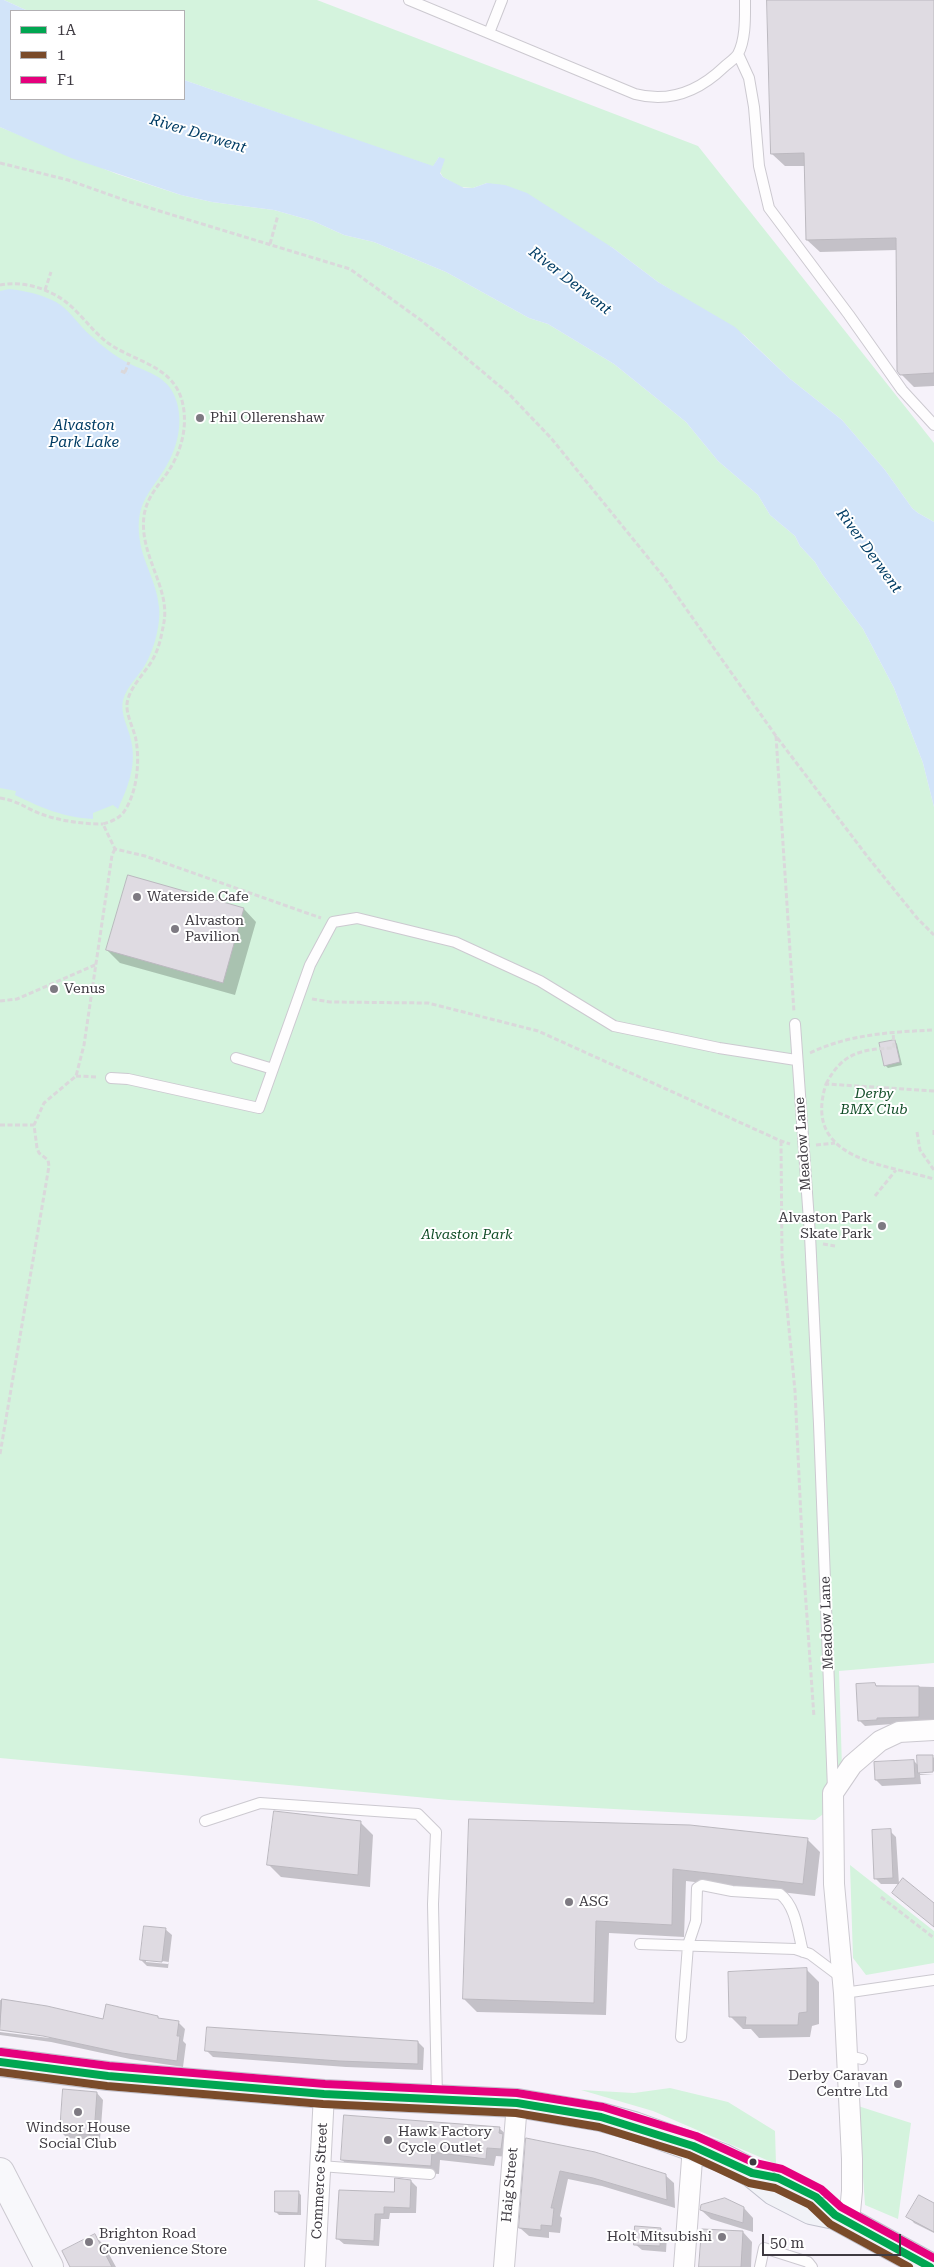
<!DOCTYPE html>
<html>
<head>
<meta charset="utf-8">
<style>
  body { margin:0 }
  #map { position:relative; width:934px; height:2267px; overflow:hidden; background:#f6f2fa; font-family:"Roboto Serif",serif }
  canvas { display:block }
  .legend { position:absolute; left:10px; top:10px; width:175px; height:90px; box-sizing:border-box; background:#fff; border:1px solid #b2b0b3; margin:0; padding:6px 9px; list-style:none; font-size:15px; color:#3e3a41 }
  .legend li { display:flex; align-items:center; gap:10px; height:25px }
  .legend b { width:25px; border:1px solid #b2b0b3 }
  .scale { position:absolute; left:762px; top:2234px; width:139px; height:22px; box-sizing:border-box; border:2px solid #3e3a41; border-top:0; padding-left:6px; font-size:15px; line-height:18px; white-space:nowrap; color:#3e3a41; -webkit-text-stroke:4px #fff; paint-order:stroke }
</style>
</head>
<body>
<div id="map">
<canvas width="934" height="2267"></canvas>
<ul class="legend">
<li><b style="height:6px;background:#00a651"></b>1A</li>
<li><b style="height:6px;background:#7a4b2a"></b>1</li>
<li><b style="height:6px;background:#e5007d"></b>F1</li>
</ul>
<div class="scale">50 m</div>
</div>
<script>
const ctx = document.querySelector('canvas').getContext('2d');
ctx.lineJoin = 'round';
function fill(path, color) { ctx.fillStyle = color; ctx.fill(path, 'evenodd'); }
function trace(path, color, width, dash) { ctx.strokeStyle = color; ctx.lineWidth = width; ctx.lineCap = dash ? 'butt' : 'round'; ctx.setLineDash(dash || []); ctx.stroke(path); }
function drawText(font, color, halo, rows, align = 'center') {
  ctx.font = font + ' "Roboto Serif",serif'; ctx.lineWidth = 4; ctx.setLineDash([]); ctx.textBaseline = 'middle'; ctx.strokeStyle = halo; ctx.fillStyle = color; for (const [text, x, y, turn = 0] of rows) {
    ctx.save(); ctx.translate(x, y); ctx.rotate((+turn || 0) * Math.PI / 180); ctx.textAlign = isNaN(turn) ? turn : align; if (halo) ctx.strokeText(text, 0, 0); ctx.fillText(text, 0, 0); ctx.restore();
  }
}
const green = new Path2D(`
  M4,0H317L698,146L934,443V522L918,513L912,508L885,470L842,420L789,378L744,335L658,282L613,248L487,183L473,188L460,187L443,177L440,172L439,157L433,167L184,80V11H28Z
  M0,127L117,174L181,195L212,202L274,210L313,221L344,235L374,242L446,272L529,318L548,324L614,364L686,422L718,461L758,495L770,515L795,536L800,546L815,562L822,574L863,629L894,688L923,763L934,807V1663L839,1671L843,1800L815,1820L449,1800L0,1758Z
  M850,1865L934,1931V1963L866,1975L853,1958Z
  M670,2088L728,2102L775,2131L776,2164L653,2111L581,2090L634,2093Z
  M858,2106L911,2123L898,2219L865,2205Z`);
const water = new Path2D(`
  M0,0H4L28,11H11V99H184V80L433,166L439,157L445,159L440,173L443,177L464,188H473L487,183L505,185L527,193L613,248L658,282L735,327L789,378L842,420L885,470L912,508L918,513L934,522V807L923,763L894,688L863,629L822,574L815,562L800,546L795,536L770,515L758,495L718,461L686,422L614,364L548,324L529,318L446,272L374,242L344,235L313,221L274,210L212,202L181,195L71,158L0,127Z
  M9,289C26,291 41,294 56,302C71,311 78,325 91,336C100,344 111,353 121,359C140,371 166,373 175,397C186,425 175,456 158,479C149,492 141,502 139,519C136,556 156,575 159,607C161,624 154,650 145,665C138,677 127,686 123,700C120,714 128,727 131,740C137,765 128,787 118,809L113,805L93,813V819C62,817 42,808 15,795L16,791L0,788V291Z`);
const shadow = new Path2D(`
  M769,0H934V386L914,387L901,374L897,250L820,252L807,240L805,166H785L772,154Z
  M244,909L256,922L235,995L120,963L107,950Z
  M895,1041L897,1044L902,1065L888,1068L885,1065Z
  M857,1685L934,1687V1721L865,1726L859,1720Z
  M932,1756L934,1758V1771H920V1774L934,1775H920L921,1784L882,1786L876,1780L914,1761L919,1766Z
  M470,1821L807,1839L820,1852L815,1896L686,1881L684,1937L609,1933L606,2015L477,2012L464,1999Z
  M360,1822L373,1835L370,1887L281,1877L268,1864Z
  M890,1831L896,1837L899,1884H881L875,1878Z
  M165,1929L172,1935L168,1968L147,1966L141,1960ZM146,1959L169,1962L168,1964L146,1962Z
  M807,1970L819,1982V2024L812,2026L810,2037L759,2038L751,2029H743L730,2016Z
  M0,2000L46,2007L103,2020H160L178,2022L185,2029L183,2041L186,2044L183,2067L130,2059L51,2042L0,2035V2032L49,2038V2036L0,2029Z
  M418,2042L424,2048L423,2070L346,2067L213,2057L207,2051Z
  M97,2093L103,2100L100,2140L67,2138L61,2132Z
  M499,2128L508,2136L510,2157L496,2156L494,2166L440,2160L439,2174L351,2168L342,2160Z
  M527,2140L665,2175L674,2183L675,2208L602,2186L568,2179L560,2216L562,2218L560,2233L549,2232V2238L529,2236L520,2228Z
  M411,2181L417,2187L416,2213H390L389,2219H381L379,2246L344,2244L338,2239Z
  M298,2192L301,2195V2215H279L276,2212Z
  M934,2205V2233L914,2223L908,2216Z
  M744,2208L753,2218V2232L711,2219L701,2210Z
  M660,2229L667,2235L666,2252L642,2250L635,2244Z
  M743,2232L752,2242L751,2267H701Z
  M95,2236L104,2245L116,2267H72Z`);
const building = new Path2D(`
  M767,0H934V373L900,375L897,371L896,238L806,240L804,153L771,154Z
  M128,875L244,908L223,983L106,950Z
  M895,1040L900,1062L884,1066L879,1043Z
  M875,1683L876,1686H919V1717L877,1718V1720L858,1721L856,1684Z
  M917,1755H933V1772L918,1773Z
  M914,1760L915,1778L875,1780L874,1762Z
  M274,1811L361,1821L358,1875L267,1865Z
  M469,1819L690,1825L808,1838L803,1884L673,1869L672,1925L596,1921L594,2003L463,1999Z
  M891,1829L893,1878L874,1879L872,1830Z
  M903,1878L934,1903V1927L892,1893Z
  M144,1926L166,1928L162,1962L140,1960Z
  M807,1968V2012L799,2013L798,2025H745L746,2017H729L728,1972Z
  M2,1999L47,2006L103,2019L106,2004L158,2016V2018L179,2021L177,2036H180L177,2061L122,2053L43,2036L0,2030Z
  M207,2027L418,2041V2064L339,2061L205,2051Z
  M63,2089L97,2092L94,2135L60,2132Z
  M344,2115L500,2127L499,2133L503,2134L501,2149L487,2148L486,2159L432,2152L431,2166L341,2160Z
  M526,2138L595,2152L666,2174L667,2200L593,2178L560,2171L551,2208H554L552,2226L541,2225V2230L519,2228Z
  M395,2178L411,2180L410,2208L384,2207V2214H375L374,2241L336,2239L339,2190L394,2192Z
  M275,2191H299L298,2213L275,2212Z
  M919,2195L934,2203V2232L906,2217Z
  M725,2198L744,2207L743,2223L700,2210L701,2205Z
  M635,2226L661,2228L660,2246L634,2245Z
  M702,2229L743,2231L741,2267H699Z
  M95,2234L112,2267H70L62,2251Z`);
const path = new Path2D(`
  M0,163L68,180L130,202L350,269L422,321L508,393L551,438L663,576L776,736L867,856L917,918L934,935
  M270,244L278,215
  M0,285C27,280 57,291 76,311C87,322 95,333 108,343C136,363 175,365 183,405C188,429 180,456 165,476C156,488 146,500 144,516C139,555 170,587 164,622C162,632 160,645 155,655C148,671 129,686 127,704C126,715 134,729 136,740C140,763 137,794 123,813C118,819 110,822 103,824L115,849L145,856L321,918
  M45,290L51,272
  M121,371L128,374
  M125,372L129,362
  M776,736L794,1012
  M0,798C19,801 25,808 41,814C60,821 83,824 103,824
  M312,999L330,1002L428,1003L538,1031L781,1141L790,1144
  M0,1001L17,999L95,965
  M810,1053C849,1034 892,1032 934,1030
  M76,1076L97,1077
  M826,1084C842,1053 861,1049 894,1048L893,1031
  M934,1091L826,1084C802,1160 884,1164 934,1179
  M0,1125H34
  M934,1130V1135
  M917,1132L920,1150L934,1170
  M781,1141L782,1256L795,1391L803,1560L814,1717
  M816,1145L835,1143
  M875,1196L896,1170
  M823,1244L835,1246
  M0,1454L49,1166L48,1160L39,1153L37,1148L34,1125L44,1103L76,1076L84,1045L112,855L115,849
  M881,1897L934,1938`);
const lane = new Path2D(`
  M409,0L635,94C669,103 699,91 724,67C728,63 735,59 738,54C746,39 745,16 745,0
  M489,33L502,0
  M738,54L749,78L754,107L759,166L769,208L849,315L902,390L934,425
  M795,1024L810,1235L819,1424L833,1789
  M236,1058L273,1069
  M111,1078L128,1079L259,1108L310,965L333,922L357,918L455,942L540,981L614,1026L719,1048L796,1060
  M205,1821L260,1803L418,1814L436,1832L433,1904L437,2098
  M640,1944L795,1949L810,1954L842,1978
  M844,1993L934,1980
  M681,2037L688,1945L696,1921L697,1888L702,1885L732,1891L780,1894C796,1906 798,1933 803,1952
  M848,2056L862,2059
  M320,2166L430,2174
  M760,2267L764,2248L808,2262L812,2267`);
const street = new Path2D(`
  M849,2222L852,2191V2159L844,1993L834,1884L833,1793L852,1765L880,1741L899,1732L934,1730
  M315,2267L324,2094
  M504,2267L517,2103
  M684,2267L693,2146`);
const secondary = new Path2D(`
  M0,2172L49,2267`);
const primary = new Path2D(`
  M0,2062L108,2076L324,2094L517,2103L601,2117L634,2126L723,2158L752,2173L774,2191L811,2210L835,2215L930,2267`);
const bus1 = new Path2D(`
  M0,2062L108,2076L324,2094L517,2103L601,2117L693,2146L752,2173L778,2178L816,2197L835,2215L930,2267`);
const bus2 = new Path2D(`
  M0,2072L107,2086L323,2104L516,2113L599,2127L689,2155L749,2183L775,2188L810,2205L830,2224L909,2267`);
const bus3 = new Path2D(`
  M1,2052L109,2066L325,2084L517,2093L603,2107L696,2136L755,2163L782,2169L821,2189L841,2207L934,2258`);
const markers = [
  [200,418,5,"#7e7a82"],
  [137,897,5,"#7e7a82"],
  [175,929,5,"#7e7a82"],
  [54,989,5,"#7e7a82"],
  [882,1226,5,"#7e7a82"],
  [569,1902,5,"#7e7a82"],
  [898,2084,5,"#7e7a82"],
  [78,2112,5,"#7e7a82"],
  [388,2140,5,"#7e7a82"],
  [753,2162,4.5,"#3e3a41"],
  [722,2237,5,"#7e7a82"],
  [89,2242,5,"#7e7a82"]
];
const poiNames = [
  ["Phil Ollerenshaw",210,418],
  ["Waterside Cafe",147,897],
  ["Alvaston",185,921],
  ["Pavilion",185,937],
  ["Venus",64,989],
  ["Alvaston Park",872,1218,"right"],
  ["Skate Park",872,1234,"right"],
  ["ASG",579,1902],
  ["Derby Caravan",888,2076,"right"],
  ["Centre Ltd",888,2092,"right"],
  ["Windsor House",78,2128,"center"],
  ["Social Club",78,2144,"center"],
  ["Hawk Factory",398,2132],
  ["Cycle Outlet",398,2148],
  ["Brighton Road",99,2234],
  ["Convenience Store",99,2250],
  ["Holt Mitsubishi",712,2237,"right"]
];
const parkNames = [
  ["Derby",874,1094],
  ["BMX Club",874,1110],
  ["Alvaston Park",467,1235]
];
const streetNames = [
  ["Meadow Lane",803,1144,-94],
  ["Meadow Lane",827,1623,-92],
  ["Commerce Street",320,2181,-87],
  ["Haig Street",510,2185,-85]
];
const waterNames = [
  ["River Derwent",198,134,17],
  ["River Derwent",570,281,38],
  ["Alvaston",84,426],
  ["Park Lake",84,443],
  ["River Derwent",869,551,54]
];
fill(green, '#d4f3dd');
fill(water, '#d2e4f9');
fill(shadow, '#0003');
fill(building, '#dfdbe2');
trace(building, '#bbb8bf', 1);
trace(lane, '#ccc9d0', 12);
trace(street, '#ccc9d0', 22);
trace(secondary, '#ccc9d0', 30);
trace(primary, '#c0c0cc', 30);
trace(path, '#dad8db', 3, [5, 2.5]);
trace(lane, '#fefdfe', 10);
trace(street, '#fefdfe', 20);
trace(secondary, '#f8f8fb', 28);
trace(primary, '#f1f2f7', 28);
trace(bus1, '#00a651', 8);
trace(bus2, '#7a4b2a', 8);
trace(bus3, '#e5007d', 8);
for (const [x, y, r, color] of markers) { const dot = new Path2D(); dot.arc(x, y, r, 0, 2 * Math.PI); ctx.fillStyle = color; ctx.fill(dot); trace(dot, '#fff', 2); }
drawText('14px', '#3e3a41', '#fff', poiNames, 'left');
drawText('italic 14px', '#114d27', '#fff', parkNames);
drawText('14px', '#3e3a41', '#fff', streetNames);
drawText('italic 15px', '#013c64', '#fff', waterNames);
</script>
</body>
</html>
